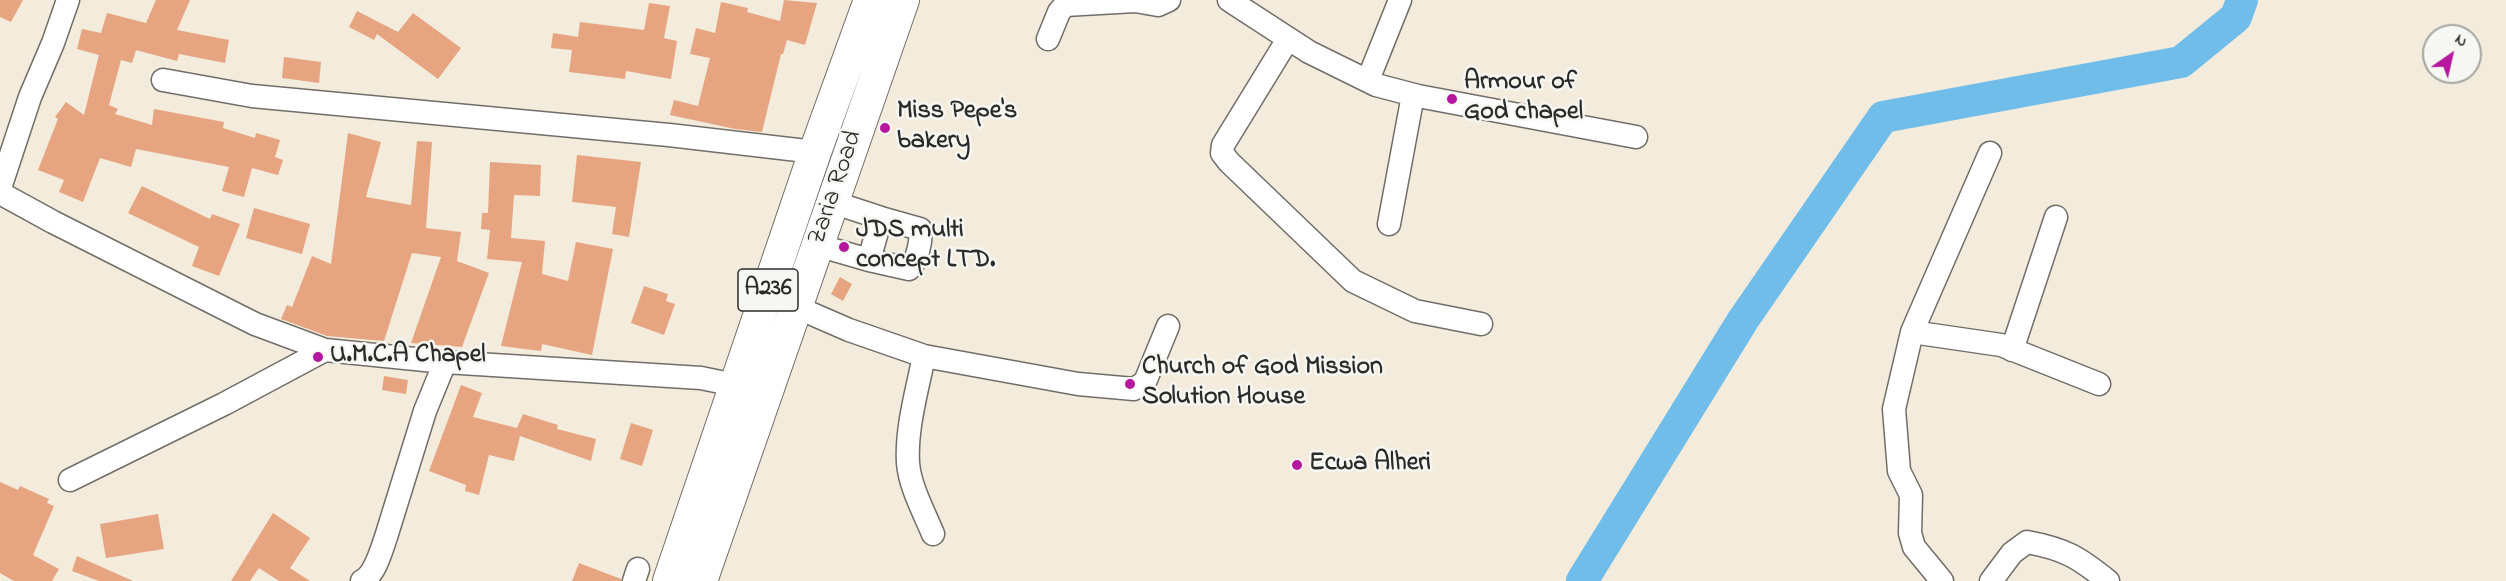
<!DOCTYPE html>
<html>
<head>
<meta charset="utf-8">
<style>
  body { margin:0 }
  #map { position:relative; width:2506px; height:581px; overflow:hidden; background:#f3ebdb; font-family:"Indie Flower",sans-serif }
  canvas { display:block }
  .north { position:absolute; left:2422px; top:24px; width:60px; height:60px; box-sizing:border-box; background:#f6f6f2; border:2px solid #a5a5a2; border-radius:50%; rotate:34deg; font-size:16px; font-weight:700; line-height:24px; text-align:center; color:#2b2b2b }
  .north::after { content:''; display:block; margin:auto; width:21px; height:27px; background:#b5179e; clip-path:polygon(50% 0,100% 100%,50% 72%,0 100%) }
</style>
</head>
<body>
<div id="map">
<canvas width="2506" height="581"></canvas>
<div class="north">N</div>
</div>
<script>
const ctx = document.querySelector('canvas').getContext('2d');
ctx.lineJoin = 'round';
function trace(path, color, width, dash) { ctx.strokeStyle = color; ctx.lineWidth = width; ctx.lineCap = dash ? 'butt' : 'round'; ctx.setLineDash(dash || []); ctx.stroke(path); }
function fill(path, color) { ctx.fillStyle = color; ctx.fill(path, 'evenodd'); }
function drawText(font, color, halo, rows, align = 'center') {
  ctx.font = font + ' "Indie Flower",sans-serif'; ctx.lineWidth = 5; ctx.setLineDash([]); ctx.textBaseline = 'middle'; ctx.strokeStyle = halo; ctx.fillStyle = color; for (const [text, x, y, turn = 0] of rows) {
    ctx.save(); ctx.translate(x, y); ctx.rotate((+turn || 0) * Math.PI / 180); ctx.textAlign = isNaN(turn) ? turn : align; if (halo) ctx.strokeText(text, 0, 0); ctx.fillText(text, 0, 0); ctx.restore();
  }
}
const river = new Path2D(`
  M1582,581L1743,320L1883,117L2181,62L2236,17L2242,0`);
const building = new Path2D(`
  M0,0H23L11,22L0,17Z
  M156,0H190L177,30L229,40L225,63L179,54L177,61L136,50L132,63L121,60L109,105L118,109L115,114L152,125L154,109L224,122L223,128L255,138L256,133L280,140L275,157L283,160L278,175L252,168L244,197L222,191L229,167L136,149L131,167L100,158L83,202L59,192L64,180L38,170L58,119L55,117L66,102L84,115L99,55L77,49L82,29L101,33L107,13L146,23Z
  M784,0L817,3L805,45L787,40L783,54H781L762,132L735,129L670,115L674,100L698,106L710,58L690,54L696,28L715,33L721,2L748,8L747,12L780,21Z
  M649,3L670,6L664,38L677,41L671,79L626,71L625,79L569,72L572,50L551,48L553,33L578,37L580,22L644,30Z
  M357,11L398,32L413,13L461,48L438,79L377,34L374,40L349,27Z
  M284,57L321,62L319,83L282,78Z
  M348,133L381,142L366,197L411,205L417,141L432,142L426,228L461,232L457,261L489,273L462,347L411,343L441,257L412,253L384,341L327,336L281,319L287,305L292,307L312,256L331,264Z
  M577,155L641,162L629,237L612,234L616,207L572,202Z
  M490,162L541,165L540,196L514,195L511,238L545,241L542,274L568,281L576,242L613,249L592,355L542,344L541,351L501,346L522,262L487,259L490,230L481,229L482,213H488Z
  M142,186L210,219L212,214L240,224L219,276L192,266L199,247L128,213Z
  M254,208L310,224L302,254L246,238Z
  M840,277L852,284L843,301L831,294Z
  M644,286L668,294L666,301L675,304L664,335L631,323Z
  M384,376L408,380L406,394L382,390Z
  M461,385L482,393L473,417L517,428L523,414L558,425L557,429L596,439L591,461L520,436L514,461L489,455L479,495L465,491L466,485L429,471Z
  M631,423L653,430L642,466L620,459Z
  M0,482L18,490L20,486L49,499L47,503L54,506L33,555L59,569L52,581H14L0,573Z
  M273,513L310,538L290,568L310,581H279L259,568L250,581H231Z
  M158,514L164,549L106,558L100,524Z
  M77,556L133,581H99L72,571Z
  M579,563L621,579V581H572Z`);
const minor = new Path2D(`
  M1229,0L1309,52L1376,85L1418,96L1636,137
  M1048,39L1059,12L1065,5L1135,1L1158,5L1169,0
  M1288,39L1223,145L1222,153L1229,162L1353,281L1415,311L1481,324
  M163,80L252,96L669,135L815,152
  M1368,80L1400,0
  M0,188L30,97L53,43L68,0
  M0,193L53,222L255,324L325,350L445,362L701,378L735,385
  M1389,224L1413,95
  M817,245L869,260L881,218L832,202
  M869,260L909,269C917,261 922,241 920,229L881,218
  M796,307L849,330L924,356L1078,384L1134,389L1145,382L1168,326
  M1912,332L2001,345L2099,384
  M2012,350L2056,217
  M924,356C917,391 906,428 908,463C910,487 924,512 933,534
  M70,480L224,404L325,350
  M362,581C375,575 381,551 386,537L425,411L445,362
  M634,581L638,569
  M1942,581L1914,547L1910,533L1911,495L1899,471L1894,409L1912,332L1990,153
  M1991,581L2012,553L2027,542C2065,549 2078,557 2108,581`);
const highway = new Path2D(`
  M669,581L815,152L870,0
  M701,581L903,0`);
const markers = [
  [1452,99,6,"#b5179e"],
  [885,128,6,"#b5179e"],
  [844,247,6,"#b5179e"],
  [318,357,6,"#b5179e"],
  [1130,384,6,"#b5179e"],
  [1297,465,6,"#b5179e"]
];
const shields = [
  [768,290,60]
];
const shieldNames = [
  ["A236",768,290]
];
const poiNames = [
  ["Armour of",1464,84],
  ["God chapel",1464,114],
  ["Miss Pepe's",897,113],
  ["bakery",897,143],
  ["JDS multi",856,232],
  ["concept LTD.",856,262],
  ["U.M.C.A Chapel",330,357],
  ["Church of God Mission",1142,369],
  ["Solution House",1142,399],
  ["Ecwa Alheri",1309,465]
];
const streetNames = [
  ["Zaria Road",837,188,-71]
];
trace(river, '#70bdea', 32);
fill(building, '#e6a580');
trace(minor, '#716e69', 25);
trace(highway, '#716e69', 34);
trace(minor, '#fff', 22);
trace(highway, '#fff', 32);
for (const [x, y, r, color] of markers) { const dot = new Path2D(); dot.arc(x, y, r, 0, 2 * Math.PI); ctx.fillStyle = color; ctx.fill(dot); trace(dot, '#f6f6f2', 2); }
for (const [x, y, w] of shields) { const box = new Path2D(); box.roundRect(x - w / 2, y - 21, w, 42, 4.5); ctx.fillStyle = '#f6f6f2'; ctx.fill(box); trace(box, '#2b2b2b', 1.5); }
drawText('bold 24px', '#2b2b2b', null, shieldNames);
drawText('bold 26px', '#2b2b2b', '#f6f6f2', poiNames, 'left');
drawText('26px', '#2b2b2b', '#f6f6f2', streetNames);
</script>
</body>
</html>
